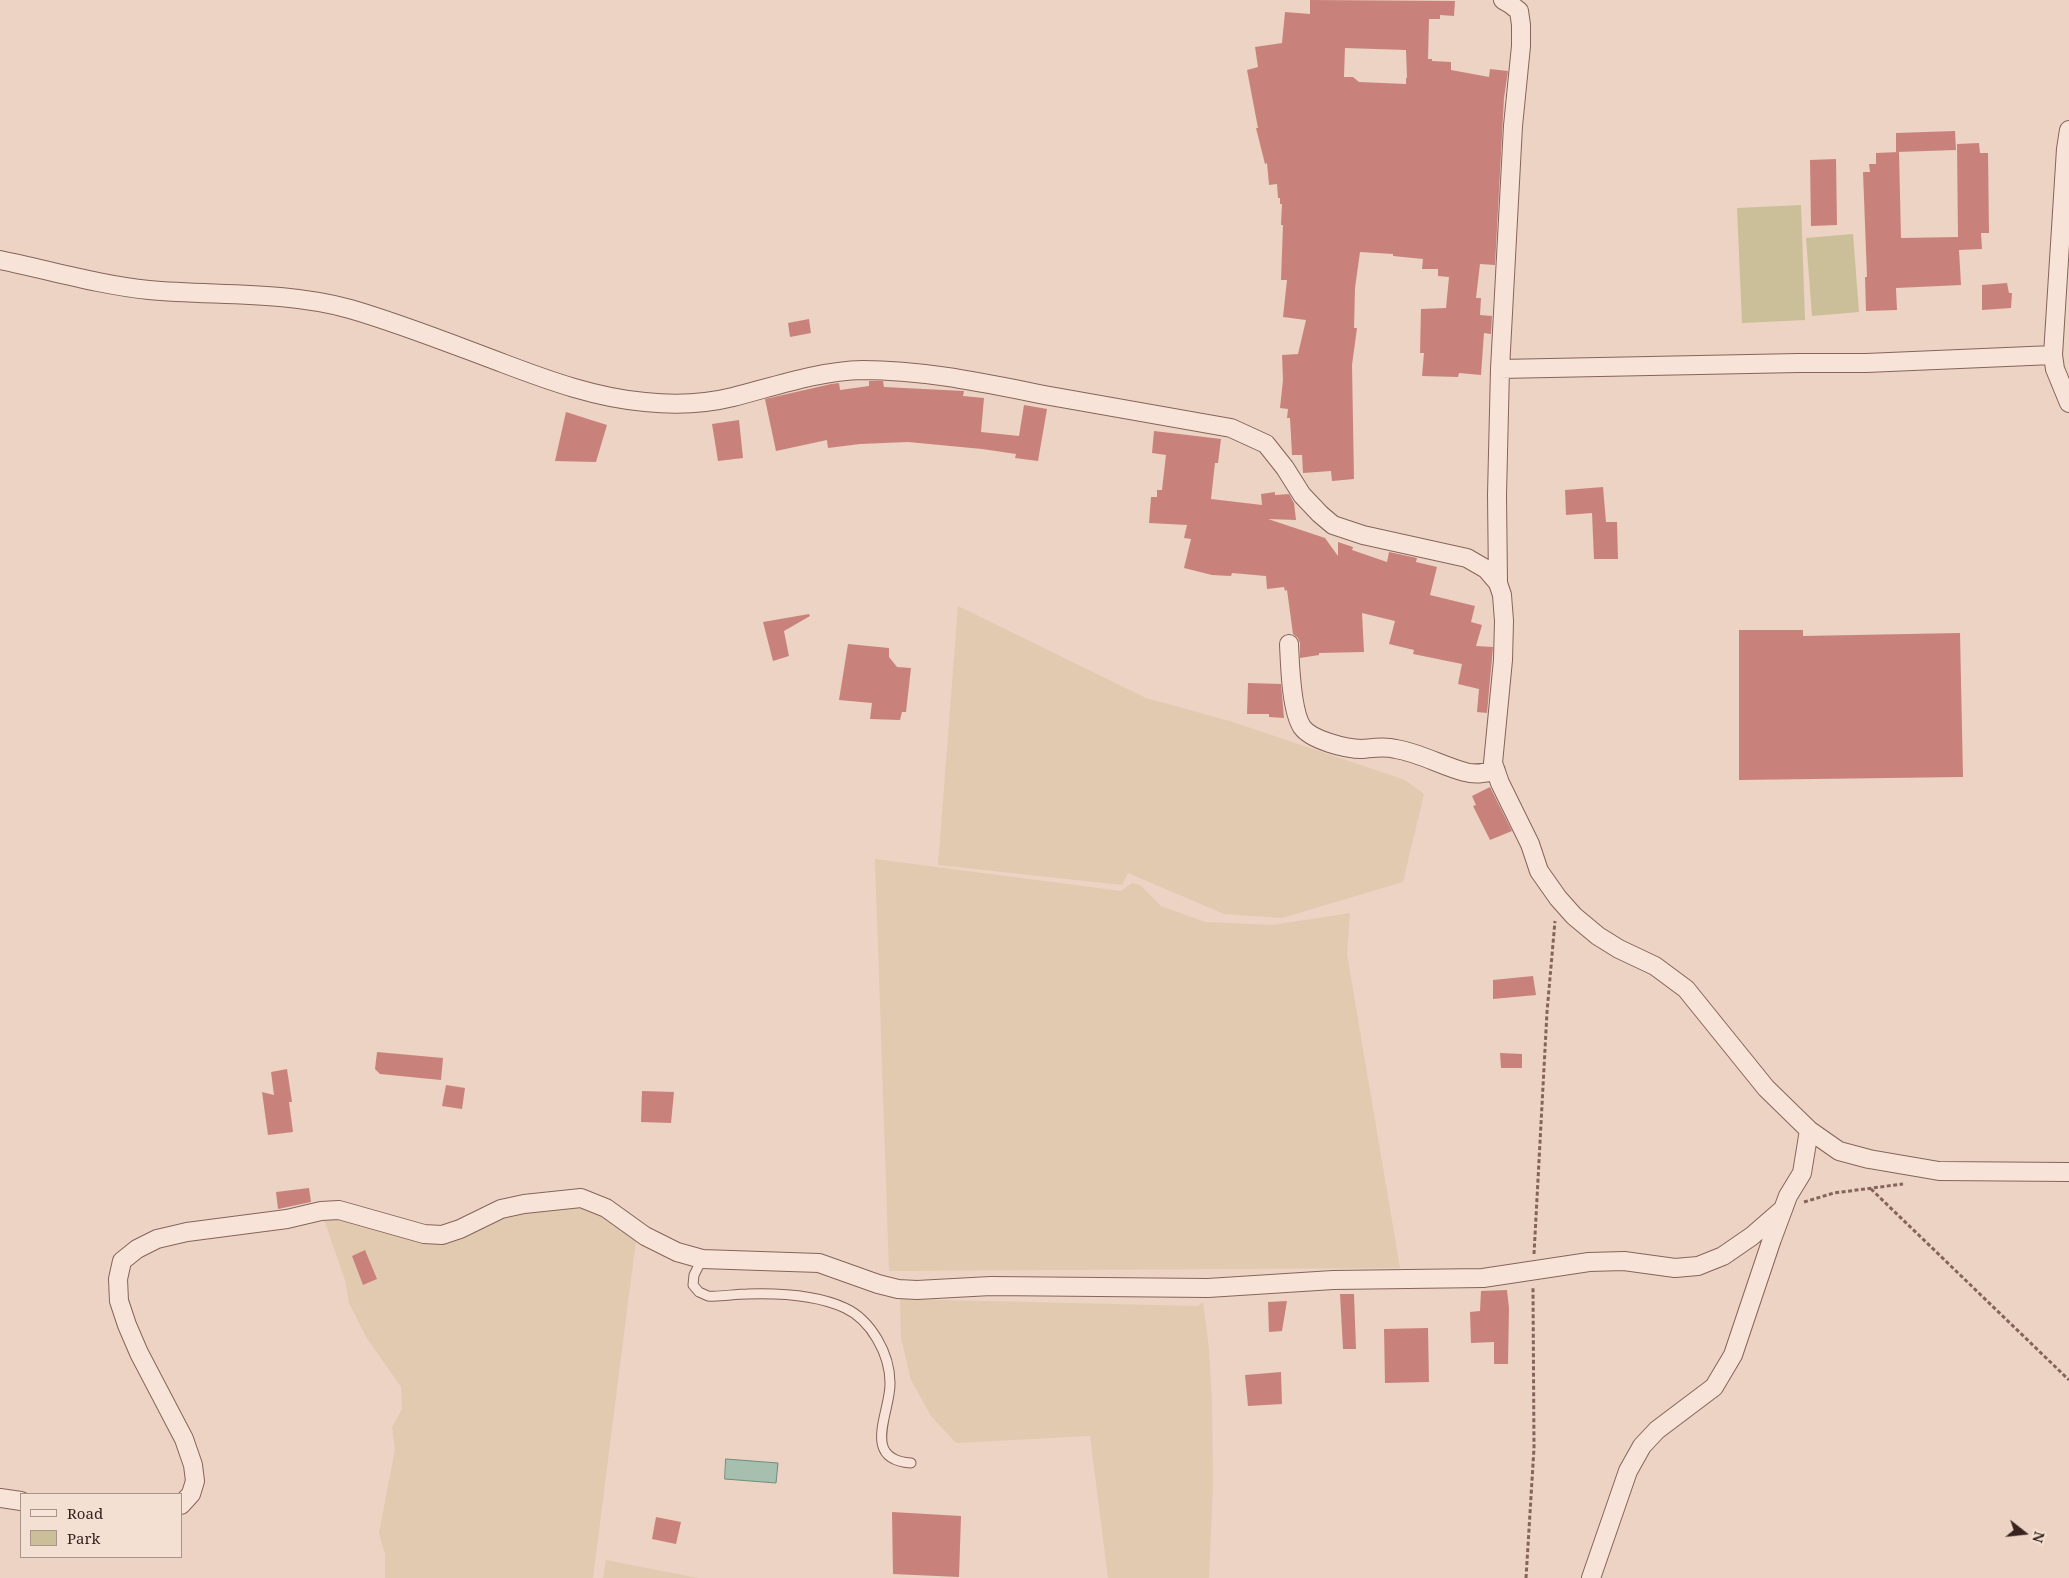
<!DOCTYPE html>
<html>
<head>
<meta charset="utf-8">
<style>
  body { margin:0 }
  #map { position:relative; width:2069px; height:1578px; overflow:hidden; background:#ecd3c4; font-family:"Noto Serif",serif }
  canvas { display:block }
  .legend { position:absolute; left:20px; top:1493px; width:162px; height:65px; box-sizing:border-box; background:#f4e0d3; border:1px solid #a8948b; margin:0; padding:6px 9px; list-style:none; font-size:15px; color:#37221e }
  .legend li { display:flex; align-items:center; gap:10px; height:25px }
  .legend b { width:25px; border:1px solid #a8948b }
  .north { position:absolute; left:1999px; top:1508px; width:50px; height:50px; -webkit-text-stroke:4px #f4e0d3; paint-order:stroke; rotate:106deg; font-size:14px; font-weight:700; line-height:20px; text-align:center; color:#37221e }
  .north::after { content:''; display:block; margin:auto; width:18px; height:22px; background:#37221e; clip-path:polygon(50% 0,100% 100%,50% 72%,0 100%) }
</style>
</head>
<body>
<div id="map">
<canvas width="2069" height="1578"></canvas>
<ul class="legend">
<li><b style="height:6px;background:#f7e3d7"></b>Road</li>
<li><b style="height:14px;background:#cabf98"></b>Park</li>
</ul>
<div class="north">N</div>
</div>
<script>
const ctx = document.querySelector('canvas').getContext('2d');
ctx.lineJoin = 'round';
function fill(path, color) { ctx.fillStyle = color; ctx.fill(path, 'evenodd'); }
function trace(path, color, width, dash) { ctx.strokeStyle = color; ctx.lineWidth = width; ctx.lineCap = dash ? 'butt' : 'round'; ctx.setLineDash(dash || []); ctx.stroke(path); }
const farmland = new Path2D(`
  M958,606L1146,698L1233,722L1405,780L1424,794L1403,882L1282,918L1224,914L1128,873L1122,885L938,865Z
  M875,859L1121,891L1132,883L1140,885L1161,906L1205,922L1273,925L1350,913L1347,954L1400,1268L889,1271Z
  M581,1198L636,1240L593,1578H385V1554L379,1533L395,1449L392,1427L402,1409L401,1387L366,1337L349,1303L345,1280L321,1211L424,1234L501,1209Z
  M900,1299L1198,1306L1203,1302L1209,1348L1212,1402L1213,1485L1209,1578H1108L1090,1436L956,1443L931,1416L911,1380L901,1338Z
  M606,1560L698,1578H603Z`);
const green = new Path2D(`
  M1801,205L1805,320L1742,323L1737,208Z
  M1853,234L1859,312L1812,316L1806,238Z`);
const water = new Path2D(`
  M726,1459L778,1463L776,1483L725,1479Z`);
const building = new Path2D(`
  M1310,0L1455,1L1454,16L1440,15V19H1429L1428,59H1432V61L1451,62V70L1489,77L1490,69L1508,71L1504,98L1495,265L1480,264L1476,298H1481L1480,315L1492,316L1491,334L1484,333L1481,375L1459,373L1458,377L1422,376L1424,353H1420L1421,309L1446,308L1449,277L1438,276V269H1422L1423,259L1393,256V254L1360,252L1355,288L1354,328H1357L1352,365L1354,479L1332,481L1331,471L1303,473L1302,455H1292L1290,418H1287L1288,409L1280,408L1283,380L1282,355L1298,354L1306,320L1283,317L1287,280H1281L1283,225H1281L1282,204H1280V198H1278L1277,184L1269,185L1267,163L1265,164L1256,128H1258L1247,70L1258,67L1255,47L1282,43L1285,12L1310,14ZM1345,48L1406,50L1407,78H1406V84L1359,82L1353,77H1344Z
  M1955,131L1956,150L1896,152V133Z
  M1979,143L1980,153H1988L1989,233H1981L1982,249L1959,250L1961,285L1896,288L1897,310L1866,311L1865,277H1867L1863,172H1870L1869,164H1876V153L1899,152L1901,238L1958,237L1957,144Z
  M1836,159L1837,225L1811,226L1810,160Z
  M2007,283L2009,293H2012L2011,308L1982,310V285Z
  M809,319L811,333L790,337L788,323Z
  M869,381H883L884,387L964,391L963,396L984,398L981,432L1019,436L1024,405L1047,409L1038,461L1015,458L1016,454L982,449L908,442L860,444L828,448L827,440L776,451L765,399L831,384L839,383L840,390L869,386Z
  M566,412L607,425L596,462L555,461Z
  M739,420L743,458L718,461L712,424Z
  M1154,431L1221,439L1218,463H1215L1211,499L1262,505L1261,494L1275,492V495L1289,494L1294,503L1296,520L1268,519L1325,538L1338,556V542L1353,547L1352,550L1387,562L1389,552L1417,558L1416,562L1437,567L1430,595L1475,606L1471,622L1482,625L1476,646L1493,647L1487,713L1477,712L1479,689L1458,684L1462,664L1413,654L1414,650L1389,644L1395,621L1362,613L1364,652L1319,653V655L1300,658V643L1298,638L1293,634L1287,590L1285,591L1284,587L1267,589L1266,576L1232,573L1231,576L1212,575L1184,568L1191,539L1184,538L1187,525L1149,523L1151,497H1157V490H1162L1166,455L1152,453Z
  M1603,487L1606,522H1617L1618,559H1594L1592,513L1566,515L1565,490Z
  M809,614L810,616L784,631L789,656L773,661L763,622Z
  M1739,630H1803V636L1960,633L1963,777L1739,780Z
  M848,644L889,648V657L897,667L911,668L906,712H902L900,720L870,719L872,703L839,700Z
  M1248,683L1281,684L1284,718L1269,717V714H1247Z
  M1490,787L1512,831L1490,840L1473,806L1476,805L1472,796Z
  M1533,976L1536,995L1493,999V980Z
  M377,1052L443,1058L441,1080L380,1074L375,1069Z
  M1500,1053L1522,1054V1068H1501Z
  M287,1069L292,1102H289L293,1132L268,1135L262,1092L274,1095L271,1072Z
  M446,1085L465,1088L462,1109L442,1106Z
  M642,1091L674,1092L671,1123L641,1122Z
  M309,1188L311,1202L278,1209L276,1192Z
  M365,1250L377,1279L363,1285L352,1256Z
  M1507,1290L1509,1308L1508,1364H1494V1342L1471,1343L1470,1312L1480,1311L1481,1291Z
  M1340,1294H1354L1356,1349H1343Z
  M1287,1301L1282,1331L1269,1332L1268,1302Z
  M1428,1328L1429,1382L1385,1383L1384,1329Z
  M1281,1372L1282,1404L1248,1406L1245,1375Z
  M892,1512L961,1516L959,1577L893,1574Z
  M656,1517L681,1522L676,1544L652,1539Z`);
const path = new Path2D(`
  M1871,1189L2069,1380
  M1804,1202L1834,1193L1903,1184
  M1534,1254L1547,1012L1555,921
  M1526,1578L1534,1448L1533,1288`);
const service = new Path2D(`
  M702,1259L694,1275L693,1285L699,1292L708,1296C721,1297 734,1294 747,1294C777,1293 817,1295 845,1308C871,1320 890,1354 890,1383C891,1411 860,1460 911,1463`);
const minor = new Path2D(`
  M0,260C49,270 99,285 149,290C215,296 285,291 350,309C402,324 454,345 505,364C550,381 597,398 645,402C674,405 705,404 733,397C776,386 818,371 863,370C926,370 988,384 1050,396C1110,407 1171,417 1231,428L1266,444L1285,468L1302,495L1320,514L1333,525L1363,535L1467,558L1486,569L1498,583L1502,595L1504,621L1503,660L1493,763L1500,783L1530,844L1539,871L1558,898L1574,916L1598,936L1619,949L1655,966L1686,989L1766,1088L1809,1130L1839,1151L1869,1159L1939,1171L2069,1172
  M2053,355L2066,149L2069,130
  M1500,369L1513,126L1521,46V25L1519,11L1510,4L1503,0
  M1498,583L1497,495L1500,369L1799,363H1866L2053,355L2055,369L2069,403
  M1289,644C1290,665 1291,710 1302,727C1311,740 1346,749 1362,749C1374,748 1384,746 1396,749C1420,753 1442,766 1465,772C1475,775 1485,773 1496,771
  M0,1498L21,1501
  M181,1505L191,1494L195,1481L193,1465L184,1439L139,1353L127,1325L119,1301L118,1279L122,1261L137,1249L157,1239L187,1232L287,1219L321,1211L339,1210L424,1234L442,1235L460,1229L501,1209L524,1204L581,1198L606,1208L645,1236L677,1252L702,1259L819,1263L878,1284L898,1289L917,1290L991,1286L1208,1288L1333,1280L1483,1278L1589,1262L1624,1261L1675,1268L1698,1266L1723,1256L1752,1236L1783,1209
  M1591,1578L1628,1471L1642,1446L1657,1430L1714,1387L1733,1355L1772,1239L1788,1196L1802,1173L1809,1130`);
fill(farmland, '#e2cab1');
fill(green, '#cabf98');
fill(water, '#a6bfaf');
trace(water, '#6d8d7a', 1);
fill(building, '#c9827b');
trace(service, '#86645b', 11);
trace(minor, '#86645b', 20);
trace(path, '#86645b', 3, [4, 2.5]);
trace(service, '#f7e3d7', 9);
trace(minor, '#f7e3d7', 18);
</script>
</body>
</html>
